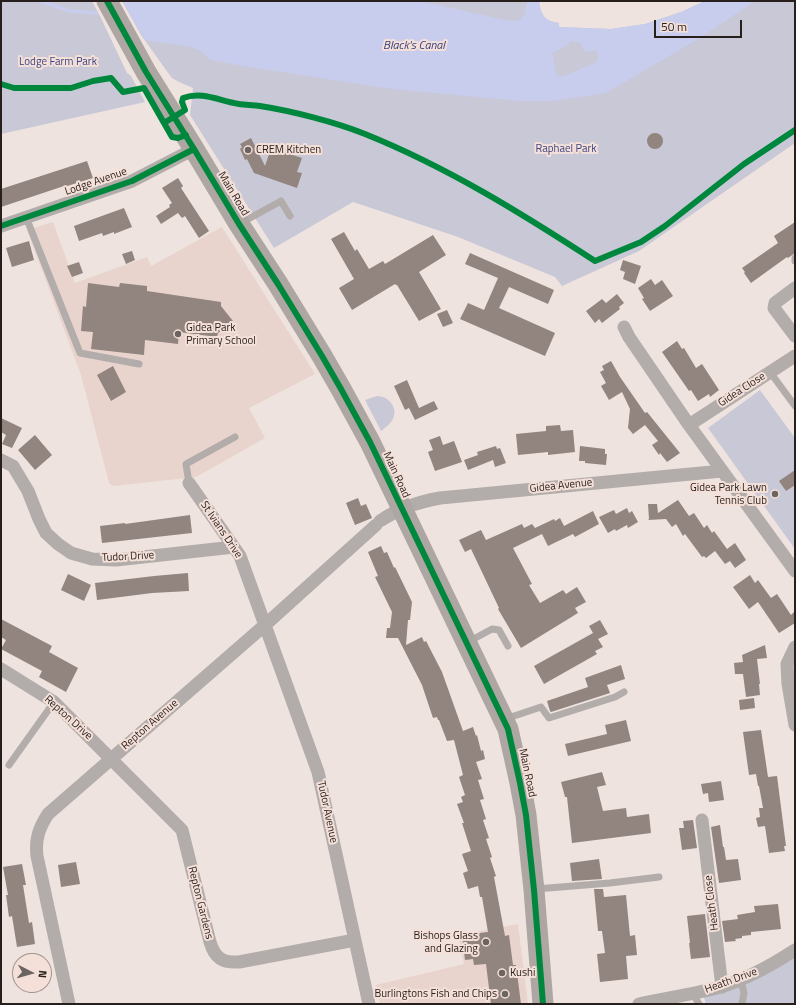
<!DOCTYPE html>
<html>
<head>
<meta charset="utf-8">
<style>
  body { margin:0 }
  #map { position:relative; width:796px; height:1005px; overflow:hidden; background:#eee3de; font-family:"Titillium Web",sans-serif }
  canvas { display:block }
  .frame { position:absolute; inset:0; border:2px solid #261f1c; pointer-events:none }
  .north { position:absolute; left:12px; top:953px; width:40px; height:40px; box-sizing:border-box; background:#f4e0d8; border:1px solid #a2938d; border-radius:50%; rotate:96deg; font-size:11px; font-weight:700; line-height:16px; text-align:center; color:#261f1c }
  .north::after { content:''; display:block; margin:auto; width:14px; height:18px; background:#6c6460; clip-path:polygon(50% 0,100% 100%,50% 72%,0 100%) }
  .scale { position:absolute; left:654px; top:20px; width:88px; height:18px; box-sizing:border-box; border:2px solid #261f1c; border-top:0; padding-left:5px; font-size:12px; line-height:14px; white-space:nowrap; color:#261f1c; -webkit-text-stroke:3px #f4e0d8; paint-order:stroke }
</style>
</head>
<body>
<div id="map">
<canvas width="796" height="1005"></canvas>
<div class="frame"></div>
<div class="north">N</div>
<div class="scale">50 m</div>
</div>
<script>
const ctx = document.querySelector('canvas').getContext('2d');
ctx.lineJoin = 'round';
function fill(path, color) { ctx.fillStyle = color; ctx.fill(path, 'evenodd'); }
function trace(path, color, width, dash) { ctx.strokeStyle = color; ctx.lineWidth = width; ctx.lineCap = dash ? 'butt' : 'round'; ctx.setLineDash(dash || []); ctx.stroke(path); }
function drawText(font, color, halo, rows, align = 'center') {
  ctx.font = font + ' "Titillium Web",sans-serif'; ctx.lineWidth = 4; ctx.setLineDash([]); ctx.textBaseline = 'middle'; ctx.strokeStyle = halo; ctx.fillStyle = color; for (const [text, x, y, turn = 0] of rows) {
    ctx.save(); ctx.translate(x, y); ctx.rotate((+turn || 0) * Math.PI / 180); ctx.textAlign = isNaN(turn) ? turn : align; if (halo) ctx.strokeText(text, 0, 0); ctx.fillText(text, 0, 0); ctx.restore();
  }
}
const built = new Path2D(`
  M53,222L75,283L147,257L151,266L222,227L315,374L249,408L265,438L196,477L113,486L109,483L81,375L27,230Z
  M518,924L528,1004H380L376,985L464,964L458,935Z`);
const green = new Path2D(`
  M1,1H92L101,18L127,73L131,76L145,102L1,134Z
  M122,1H539C541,15 544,21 559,23V27L611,29L645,24L681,12L705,1H795V143L639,251L562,286L555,277L458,237L353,202L274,248L190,115L193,88L179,82L172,78L166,70L141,35Z
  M760,390L795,438V549L708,428Z
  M377,396C390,396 400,410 391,422C388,426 384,428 381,431L365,400Z
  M795,950V1004H706L702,992Z`);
const water = new Path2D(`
  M122,1H420L505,20L519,21L525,14L527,1H539C541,15 544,21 559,23V27L611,29L645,24L681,12L705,1H755L698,39L606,93L552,101H520L392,89L249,67L210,60L201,51L191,47L145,40ZM571,41L581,43L584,52L596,50L598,56L597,62L564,76H557L552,53L563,48Z`);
const stream = new Path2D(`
  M41,1L70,11L96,13`);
const building = new Path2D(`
  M647 141a8 8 0 1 1 16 0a8 8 0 1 1-16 0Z
  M251,138L265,166L271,148L302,158L297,172L302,173L297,188L254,173L247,159L245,160L240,149L242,147L240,144Z
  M87,161L93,178L64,187V186L1,207V189Z
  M178,178L183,186L181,188L209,231L199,238L185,216L182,218L178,213L161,224L156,216L170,207L169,205L172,203L162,188Z
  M124,208L132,227L114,234V232L103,236L102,233L79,241L74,226Z
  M795,222V253L788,258L787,257L751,283L744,273L745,272L742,268L778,243L774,236Z
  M344,232L355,251L357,249L369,269L383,261L385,264L433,235L446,255L419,272L441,309L419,321L397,285H396L395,284L352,310L339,288L354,279L331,239Z
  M29,241L34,260L12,267L6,248Z
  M132,251L135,260L126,264L122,254Z
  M470,253L554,290L548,304L509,287L499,308L555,333L545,356L460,319L468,303L484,310L498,278L465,264Z
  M623,260L641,266L635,284L623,279L625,272L620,270Z
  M79,262L83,273L72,277L67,266Z
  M651,279L655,285L662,280L673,296L650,311L642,299L644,298L638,288Z
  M88,283L119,287L120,283L147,286V291L221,302V306L233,321L218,333L217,337L179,332L178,344L145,340L144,355L91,349L93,332L81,331L83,306L86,307Z
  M617,294L624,303L619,307L620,309L602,323L599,319L595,323L586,311L602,299L606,303Z
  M447,310L453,323L443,327L437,314Z
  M677,341L682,349L684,348L696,368L702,364L719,390L710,397L709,394L698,401L691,390L689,391L662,352Z
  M611,361L620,377L645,413L647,412L680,453L667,462L660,453L659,455L652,445L658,441L645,425L633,434L628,428L630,409L622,392L609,400L601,386L606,383L600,372L604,370L602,366Z
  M113,366L126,392L111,401L97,375Z
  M407,380L419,408L434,401L438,409L415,420L409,408L405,410L394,386Z
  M1,418L22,428L12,448L2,444L6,435L1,432Z
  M560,425L561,431L573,430L575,452L548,455V452L518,455L516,434L546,431V426Z
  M35,435L52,455L35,470L18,450Z
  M440,436L443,445L454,441L462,462L435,471L428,452L433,450L429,440Z
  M496,446L497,449L500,448L506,463L495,467L493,460L468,470L464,460L478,455L477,452Z
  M580,446L605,449V454H607L606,465L585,463V461H579Z
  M795,470V485L786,491L779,481Z
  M358,498L361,506L366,504L372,518L355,525L346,503Z
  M678,500L689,516L694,513L704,528L707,525L712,533L714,531L727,549L735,543L746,560L735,568L730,561L725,564L715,551L706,558L704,556L702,557L685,534L683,536L676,524L672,527L666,519L648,520L649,519L648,504H657L658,513Z
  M627,508L629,513L632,511L638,522L628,528L627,525L616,531L615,529L608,533L599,517L614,510L616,514Z
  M593,511L599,524L575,537L573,534L548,546L542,534L513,548L532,584L529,585L540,603L563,590L566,594L577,587L586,602L575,608L578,613L521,648L498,609L499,608L471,549L465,552L459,540L481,530L486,540L522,524L524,528L532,524L535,528L554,519L555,521L560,518L564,526Z
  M190,515L192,533L102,543L100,526L125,523V524Z
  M381,546L384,553L387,552L394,568L395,567L412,602L410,620H408L406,645L422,637L424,642L426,641L442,672L463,731L473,727L476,736L477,735L481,751L483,750L485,759L476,762L482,779L478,780L484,799L480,800L486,819L483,820L489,838L486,839L492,857L490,858L496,876L494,877L505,936L509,935L513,965H516L521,1004H491L486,964L474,965L473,959L465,960L462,935L488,932L482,897H480L478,886L468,889L463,873L468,871L462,854L471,851L462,823H464L457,804L463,802L461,797L465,795L459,777L463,775L454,740L447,741L439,720H438L437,717L433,718L422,685L398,638H386L387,628H390L392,612L375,577L378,576L368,552Z
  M188,573L189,591L152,593L97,600L95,583L154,576Z
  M68,574L91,585L84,601L61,590Z
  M750,575L755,583L758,580L771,598L777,594L791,615L795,611V623L779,633L758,602L749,609L733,587Z
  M1,619L52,646L49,652L78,668L66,692L39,677L42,671L1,649L6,640L1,637Z
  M600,620L608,634L598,639L603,647L595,651L597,654L544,684L534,666L593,633L589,626Z
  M765,645L767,658L757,659L760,684H759L760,695L746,697L743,674H735L734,663L743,662L742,655Z
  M621,665L625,679L607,685L610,693L551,712L550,711L547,701L588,687L585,678Z
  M754,698L755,708L740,710L739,700Z
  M626,720L631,741L568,756L565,744L607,734L605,725Z
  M761,730L768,777L777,776L786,846H784L785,851L769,853L765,826L758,827L756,818L760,817L759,808H763L759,786H758L756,774L749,775L743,732Z
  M602,772L606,785L597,787L603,811L626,808L627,817L649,814L651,833L572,843L567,797H565L561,782Z
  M721,781L724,800L709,802L708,793L703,794L701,784Z
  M693,820L697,848L682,850L679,828H684L683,821Z
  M720,825L723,847H724L726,860L738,859L741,880L719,883L711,827Z
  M599,859L602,879L572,881L570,863Z
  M76,862L80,884L61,887L58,865Z
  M22,864L26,885H23L29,923L32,922L35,944L17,947L12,916L9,917L6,895H8L3,867Z
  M594,889H603L604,897L626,895L630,936L635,935L637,955L626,956L628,979L600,982L597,954L605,953L602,931H598Z
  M778,904L781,929L751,932V935L742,936V938L735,939L736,941L725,942L722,921L738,919L737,915L755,912L754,906Z
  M705,914L710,957L691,959L689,943H690L687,916Z`);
const service = new Path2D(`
  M26,217L80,353L139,364
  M241,223L281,201L290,216
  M795,258V261
  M770,372L795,406
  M189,483L186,464L235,437
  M468,642L492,629L499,630L508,646
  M505,719L541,707L549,718L615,697L624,692
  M9,765L54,702
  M536,889L610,883L659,877
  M741,980L744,993L742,1004
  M693,994L699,1004`);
const minor = new Path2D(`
  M1,226L132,181L194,149
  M795,288L775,303L774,308L795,336
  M624,327L629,337L689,425
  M795,356L689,425L795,571
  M1,460L13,466L28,491L39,519L46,533L58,544L71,553L92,559L116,560L234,547
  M189,483L240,556L318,772L369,1004
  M380,521C399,508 418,502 440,498L722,471
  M795,647L787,664L788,684L795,725
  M1,669L54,702L182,830L210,942C215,958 222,963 239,962L355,940
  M702,820L722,987
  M69,1004L37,856C35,839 39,828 48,814L265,625L376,525
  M639,1004C666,998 694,994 721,987C747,979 772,965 795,950`);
const primary = new Path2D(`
  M107,1L146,72L194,149L239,224L278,284L322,356L341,389L370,442L508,729L520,783L526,815L534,890L543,1004`);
const cycleway = new Path2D(`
  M107,1L146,72L194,149L239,224L278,284L322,356L341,389L370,442L508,729L520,783L526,815L534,890L543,1004
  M1,84L14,88H71L93,81L111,78L123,92L144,88L172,137L178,138L186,135
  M164,123L185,110L182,102L183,98C203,91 219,101 239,104C246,105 253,105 260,106C292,111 335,122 365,134C447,167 521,213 595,261L641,242L665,226L744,164L795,130
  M1,226L132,181L194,149`);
const markers = [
  [248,150,4,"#6c6460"],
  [178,334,4,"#6c6460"],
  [775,494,4,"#6c6460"],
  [486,942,4,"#6c6460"],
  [502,973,4,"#6c6460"],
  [505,994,4,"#6c6460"]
];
const parkNames = [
  ["Lodge Farm Park",58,62],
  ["Raphael Park",566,149]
];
const poiNames = [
  ["CREM Kitchen",256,150],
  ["Gidea Park",186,328],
  ["Primary School",186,341],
  ["Gidea Park Lawn",767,488,"right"],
  ["Tennis Club",767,501,"right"],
  ["Bishops Glass",478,936,"right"],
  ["and Glazing",478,949,"right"],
  ["Kushi",510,973],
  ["Burlingtons Fish and Chips",497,994,"right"]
];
const streetNames = [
  ["Lodge Avenue",96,182,-19],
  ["Main Road",233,194,59],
  ["Gidea Close",742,390,-33],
  ["Main Road",396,475,65],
  ["Gidea Avenue",561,486,-6],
  ["St Ivians Drive",221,530,56],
  ["Tudor Drive",128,557,-3],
  ["Repton Drive",68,718,42],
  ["Repton Avenue",150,725,-41],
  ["Main Road",527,773,78],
  ["Tudor Avenue",327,812,78],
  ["Repton Gardens",200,903,76],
  ["Heath Close",712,903,-97],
  ["Heath Drive",731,981,-20]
];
const waterNames = [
  ["Black's Canal",414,46]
];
fill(built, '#e8d4cd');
fill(green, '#c9c8d6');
fill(water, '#c8cdee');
trace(stream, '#c8cdee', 3.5);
fill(building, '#92847e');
trace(service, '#b2acaa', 7);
trace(minor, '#b2acaa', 13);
trace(primary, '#ada6a2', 21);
trace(cycleway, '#00873e', 6);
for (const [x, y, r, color] of markers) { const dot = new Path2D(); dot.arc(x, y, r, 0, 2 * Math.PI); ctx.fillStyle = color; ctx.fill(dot); trace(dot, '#f4e0d8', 1.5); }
drawText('11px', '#3d4682', '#f4e0d8', parkNames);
drawText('11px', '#261f1c', '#f4e0d8', poiNames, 'left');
drawText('11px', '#261f1c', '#f4e0d8', streetNames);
drawText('italic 12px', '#38427d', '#f4e0d8', waterNames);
</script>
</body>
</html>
